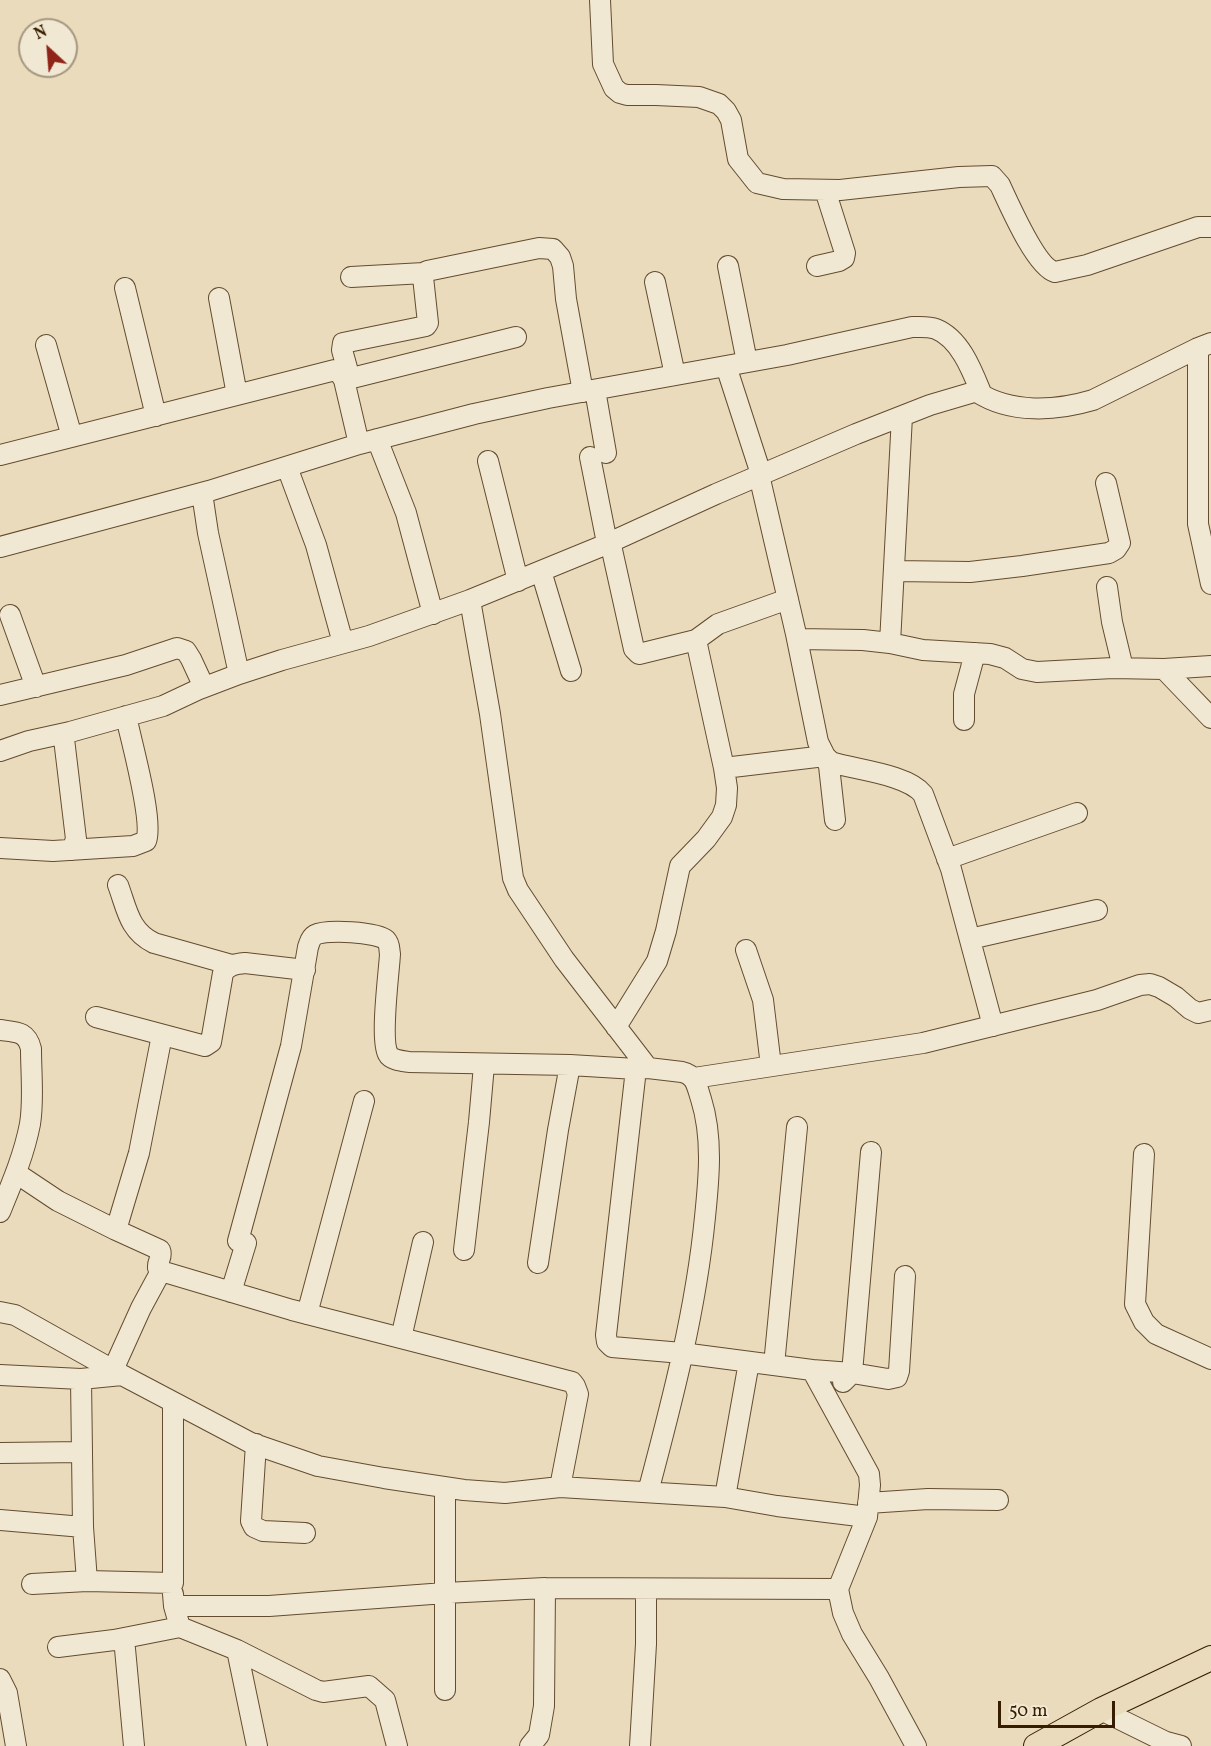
<!DOCTYPE html>
<html>
<head>
<meta charset="utf-8">
<style>
  body { margin:0 }
  #map { position:relative; width:1211px; height:1746px; overflow:hidden; background:#e9dbbc; font-family:Vollkorn,serif }
  canvas { display:block }
  .north { position:absolute; left:18px; top:18px; width:60px; height:60px; box-sizing:border-box; background:#f1e8d3; border:2px solid #a6977f; border-radius:50%; rotate:334deg; font-size:16px; font-weight:700; line-height:24px; text-align:center; color:#361d00 }
  .north::after { content:''; display:block; margin:auto; width:21px; height:27px; background:#8f2418; clip-path:polygon(50% 0,100% 100%,50% 72%,0 100%) }
  .scale { position:absolute; left:998px; top:1701px; width:117px; height:27px; box-sizing:border-box; border:3px solid #361d00; border-top:0; padding-left:8px; font-size:18px; line-height:21px; white-space:nowrap; color:#361d00; -webkit-text-stroke:4px #f1e8d3; paint-order:stroke }
</style>
</head>
<body>
<div id="map">
<canvas width="1211" height="1746"></canvas>
<div class="north">N</div>
<div class="scale">50 m</div>
</div>
<script>
const ctx = document.querySelector('canvas').getContext('2d');
ctx.lineJoin = 'round';
function trace(path, color, width, dash) { ctx.strokeStyle = color; ctx.lineWidth = width; ctx.lineCap = dash ? 'butt' : 'round'; ctx.setLineDash(dash || []); ctx.stroke(path); }
const minor = new Path2D(`
  M600,0L603,64L614,88L620,93L627,95H656L699,97L719,104L726,111L731,120L738,159L757,183L783,189L840,190L959,177L992,176L1000,185C1009,204 1036,267 1055,272L1087,265L1198,227H1211
  M728,266L747,362
  M817,266L839,261L844,258L845,253L825,190
  M351,277L424,273
  M655,282L675,375
  M125,288L156,416
  M219,298L237,395
  M46,345L72,437
  M1198,348V524L1211,584
  M726,366L761,474
  M350,379L342,350L343,343L426,326L428,323L423,277L427,271L539,248L553,249L560,257L563,266L566,299L583,392
  M344,380L516,337
  M595,390L606,453
  M377,439L406,513L433,614
  M0,455L335,370L339,372L344,380L359,444
  M590,457L607,543L612,550L634,649L639,654L696,640
  M488,461L518,581
  M287,467L316,545L343,643
  M759,475L796,634L818,742L825,756L831,762C855,770 907,774 923,794L951,869L993,1026
  M202,493L208,533L239,674
  M0,547L209,491L359,444L474,414L548,398L787,355L912,327C920,327 928,326 936,329C961,339 973,373 982,395
  M541,571L571,671
  M894,571L970,572L1022,566L1109,553L1116,549L1120,543L1106,483
  M1107,587L1112,622L1123,668
  M470,600L490,714L513,878L518,890L564,959L648,1068
  M10,615L36,687
  M797,639L863,640L890,643L923,650L990,654L1005,658L1022,669L1037,672L1113,668L1164,669L1211,666
  M890,643L902,416
  M1164,669L1211,718
  M0,695L126,665L177,648L186,651L191,659L204,687
  M964,720V694L975,653
  M64,739L76,839L72,850
  M0,751L29,741L70,732L163,706L197,690L239,674L282,660L369,636L470,600L602,546L716,494L856,434L930,405L974,392H977C1011,414 1056,411 1093,400L1198,348L1211,343
  M724,768L825,756L829,766L835,820
  M0,848L53,851L133,846L146,841C154,821 131,741 126,716
  M947,859L1077,813
  M118,885C127,909 129,931 154,943L232,965
  M970,939L1097,910
  M746,950L763,1000L771,1066
  M96,1017L205,1046L211,1042L223,973C228,965 236,964 245,963L305,970
  M616,1027L657,961L666,931L680,866L706,839L722,817L726,805L727,788L724,768L696,640L718,624L788,599
  M0,1030C16,1032 27,1031 31,1049C31,1074 34,1100 30,1124C24,1155 12,1183 0,1212
  M694,1078L923,1043L1097,1000L1140,985L1150,984L1159,987L1176,997L1190,1009L1198,1013L1211,1010
  M1144,1154L1135,1304L1144,1322L1156,1334L1211,1359
  M16,1173L58,1201L116,1230L160,1250C163,1257 157,1261 158,1268L161,1271L292,1310L572,1382L575,1386L578,1394L560,1487
  M116,1230L139,1153L162,1035
  M238,1241L291,1046L308,947C310,942 310,938 315,935C326,929 377,932 386,940C390,944 389,949 390,954C389,973 380,1039 388,1054C391,1060 403,1061 409,1062L570,1065L636,1069
  M464,1250L479,1122L484,1065
  M538,1263L558,1130L570,1065
  M231,1292L246,1243
  M0,1312L15,1315L122,1375L251,1443L318,1466L384,1478L464,1490L505,1493L560,1487L725,1497L777,1506L867,1517
  M307,1314L364,1101
  M401,1338L423,1242
  M774,1365L797,1127
  M113,1370L141,1308L161,1271
  M0,1375L81,1379
  M843,1382L852,1373L871,1152
  M256,1444L251,1521L254,1527L263,1531L305,1533
  M0,1453L82,1452
  M445,1487V1690
  M648,1492C672,1402 696,1310 705,1217C709,1178 713,1137 701,1099C697,1087 696,1075 682,1072L648,1068L636,1069L606,1335L607,1342L612,1347L682,1353L812,1370
  M725,1497L749,1362
  M868,1503L928,1499L998,1500
  M0,1520L83,1527L81,1379L122,1375
  M83,1527L87,1581L173,1583V1402
  M32,1584L87,1581
  M838,1589L867,1517L870,1485L869,1474L812,1370L852,1373L888,1379L897,1377L899,1371L905,1276
  M173,1594L174,1606L180,1627L237,1650L316,1690L323,1692L369,1686L385,1700L397,1746
  M174,1606H269L445,1593L545,1588L838,1589L843,1613L852,1634L879,1678L916,1746
  M124,1638L134,1746
  M58,1647L114,1640L180,1627
  M237,1650L257,1746
  M0,1679L7,1693L16,1746
  M1101,1710L1166,1742L1181,1746
  M530,1746L539,1735L544,1706L545,1588
  M640,1746L646,1644V1589`);
const major = new Path2D(`
  M1036,1746L1101,1710L1211,1658`);
trace(minor, '#634c2f', 22);
trace(major, '#361d00', 26);
trace(minor, '#f1e8d3', 20);
trace(major, '#e9dbbc', 24);
</script>
</body>
</html>
